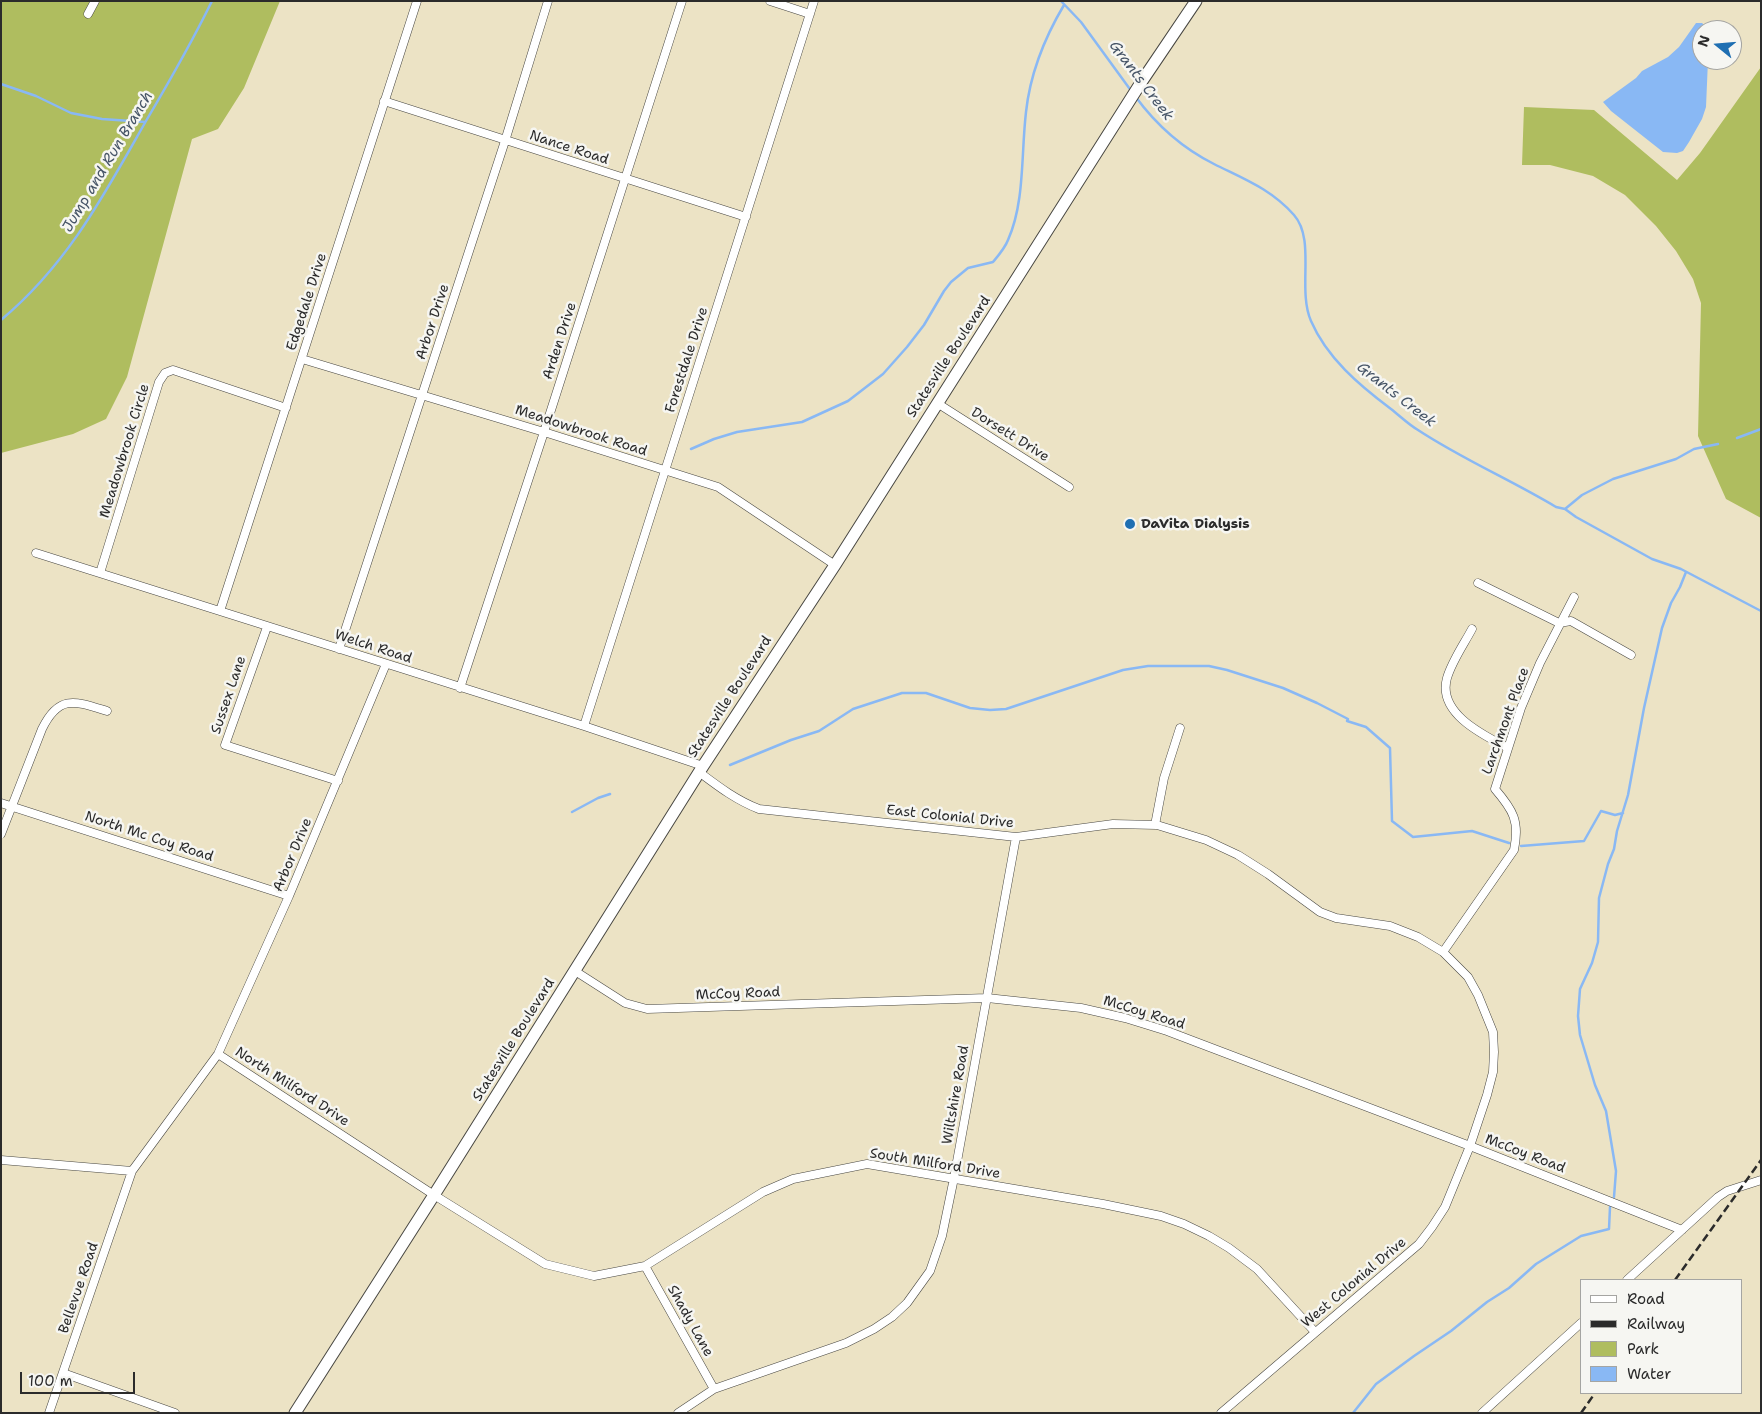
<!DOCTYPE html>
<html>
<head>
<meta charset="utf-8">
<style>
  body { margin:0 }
  #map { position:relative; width:1762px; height:1414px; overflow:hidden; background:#ece3c5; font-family:"Shantell Sans",sans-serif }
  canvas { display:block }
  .frame { position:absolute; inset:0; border:2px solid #2b2b2b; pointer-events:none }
  .legend { position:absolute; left:1580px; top:1279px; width:162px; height:115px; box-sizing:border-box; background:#f6f6f2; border:1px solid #a5a5a2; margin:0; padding:6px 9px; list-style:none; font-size:15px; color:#2b2b2b }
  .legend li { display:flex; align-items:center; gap:10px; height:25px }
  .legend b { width:25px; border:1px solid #a5a5a2 }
  .north { position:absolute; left:1692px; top:20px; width:50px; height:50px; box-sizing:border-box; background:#f6f6f2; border:1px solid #a5a5a2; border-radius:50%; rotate:287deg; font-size:14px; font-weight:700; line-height:20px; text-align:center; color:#2b2b2b }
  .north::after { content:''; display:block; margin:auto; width:18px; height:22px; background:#1f6fb2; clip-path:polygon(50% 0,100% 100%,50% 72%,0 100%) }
  .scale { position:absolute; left:20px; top:1372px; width:115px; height:22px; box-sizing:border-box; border:2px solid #2b2b2b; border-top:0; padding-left:6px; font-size:15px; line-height:18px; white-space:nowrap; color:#2b2b2b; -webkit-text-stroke:4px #f6f6f2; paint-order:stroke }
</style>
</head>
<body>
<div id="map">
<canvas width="1762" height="1414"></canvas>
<div class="frame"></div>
<ul class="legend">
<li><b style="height:6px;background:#fff"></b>Road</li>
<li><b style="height:6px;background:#2b2b2b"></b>Railway</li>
<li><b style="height:14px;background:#afbd5f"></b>Park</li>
<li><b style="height:14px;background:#89b8f4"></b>Water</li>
</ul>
<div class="north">N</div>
<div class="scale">100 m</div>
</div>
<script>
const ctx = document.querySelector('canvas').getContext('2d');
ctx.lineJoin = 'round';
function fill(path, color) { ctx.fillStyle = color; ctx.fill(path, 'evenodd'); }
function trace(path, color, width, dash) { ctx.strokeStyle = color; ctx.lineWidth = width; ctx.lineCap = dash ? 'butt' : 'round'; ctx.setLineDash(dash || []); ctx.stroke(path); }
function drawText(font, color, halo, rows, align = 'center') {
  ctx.font = font + ' "Shantell Sans",sans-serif'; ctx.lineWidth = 5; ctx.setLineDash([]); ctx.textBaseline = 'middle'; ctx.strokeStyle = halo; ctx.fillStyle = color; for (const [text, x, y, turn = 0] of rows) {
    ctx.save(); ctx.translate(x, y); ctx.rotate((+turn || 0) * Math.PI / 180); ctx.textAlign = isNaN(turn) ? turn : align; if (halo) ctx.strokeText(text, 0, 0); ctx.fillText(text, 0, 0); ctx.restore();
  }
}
const green = new Path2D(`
  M1,1H280L244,88L218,129L192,139L127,377L106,419L73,434L1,453Z
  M1761,67V518L1726,499L1698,436L1701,303L1693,279L1676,251L1656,226L1625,195L1593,176L1550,165H1522L1524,107L1594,110L1677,180L1700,153Z`);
const water = new Path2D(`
  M1696,23H1702L1710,30H1702V60H1708L1706,107L1702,119L1689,142L1683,151L1677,153L1663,152L1611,111L1603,102L1636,78L1642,71L1668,57L1679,47Z`);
const stream = new Path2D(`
  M1061,1L1081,22L1132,92
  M1,84L36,96L71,113L102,119L145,122
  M1135,96C1157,126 1182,148 1214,164C1244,179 1271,189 1294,215C1316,240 1297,289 1311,321C1327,358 1359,385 1391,409C1400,416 1408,424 1418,430C1462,459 1511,480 1556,507L1565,509L1576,517L1652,559L1681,569L1761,611
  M1,320C68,264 104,195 146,121C169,82 192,42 212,1
  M1737,438L1761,429
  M691,449L714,439L737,432L802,422L848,401L883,374L907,347L924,325L944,291L951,282L968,268L993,262C998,256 1005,248 1008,240C1025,202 1021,154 1026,112C1030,75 1045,37 1064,5
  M1565,509L1582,495L1613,479L1676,459L1694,449L1718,444
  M730,765L791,740L819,731L853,709L902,693H926L970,708L990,710L1006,709L1123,670L1148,666H1209L1227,670L1283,688L1317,703L1348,719L1347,721L1366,727L1390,748L1392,821L1413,837L1472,831L1509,843
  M572,812L598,798L610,794
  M1521,846L1584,841L1601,811L1615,815L1623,813
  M1614,1197L1616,1171L1606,1111L1595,1085L1580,1035L1578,1016L1580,989L1592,963L1598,942L1599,898L1608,864L1614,849L1617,831L1628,795L1644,708L1662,628L1671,603L1680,587L1686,572
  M1353,1413L1376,1384L1414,1356L1451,1331L1487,1302L1509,1288L1536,1264L1581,1236L1609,1229L1610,1207`);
const street = new Path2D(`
  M770,1L810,14
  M88,14L95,1
  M384,101L746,217
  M302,359L544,432L718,487L835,565
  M937,403L1069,487
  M36,553L584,726L703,766
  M100,573L159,382L165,373L173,370L286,408
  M1478,583L1559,623L1571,621L1631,655
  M220,611L417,1
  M267,627L225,745L338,781
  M1472,629C1464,644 1452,661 1447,678C1437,713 1483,735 1508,748
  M339,649L505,141L548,1
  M460,688L544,432L682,1
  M584,726L814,1
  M699,772C719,787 736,800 759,809L1016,837L1113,824L1157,825L1206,840L1238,855L1268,874L1320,912L1336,918L1390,926L1418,937L1443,952L1468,977L1478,995L1493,1032L1494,1052L1493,1072L1487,1095L1470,1146L1445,1207L1432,1227L1419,1244L1221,1413
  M1,803L289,896
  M1155,825L1164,778L1180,728
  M1,834L42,729C59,694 75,701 107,711
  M1443,952L1514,850C1520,821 1513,810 1495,789L1521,708L1540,663L1574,597
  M575,971L625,1003L647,1009L987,998L1081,1008L1125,1018L1167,1031L1470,1146L1682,1230
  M218,1054L434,1195L545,1264L594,1276L645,1266L763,1192L793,1179L867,1164L1103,1204L1161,1216L1184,1224L1209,1236L1229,1248L1257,1269L1315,1332
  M1,1160L132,1171L218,1054L289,896L386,664
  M645,1266L714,1389
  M1627,1280L1718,1197L1727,1191L1761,1180
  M63,1373L175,1413
  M49,1413L132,1171
  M678,1413L714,1389L846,1343L874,1329L892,1317L907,1303L930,1271L942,1236L954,1178L1016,837
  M1482,1413L1581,1323`);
const secondary = new Path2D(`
  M295,1413L434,1195L703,766L835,565L1142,81L1196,1`);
const rail = new Path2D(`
  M1675,1280L1761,1160
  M1581,1413L1595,1393`);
const markers = [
  [1130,524,6,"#1f6fb2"]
];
const streetNames = [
  ["Nance Road",569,148,18],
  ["Edgedale Drive",307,302,-72],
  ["Arbor Drive",433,322,-72],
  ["Arden Drive",560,341,-72],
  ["Statesville Boulevard",949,357,-57],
  ["Forestdale Drive",687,360,-72],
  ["Meadowbrook Road",581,431,18],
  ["Dorsett Drive",1010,435,32],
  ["Meadowbrook Circle",125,451,-73],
  ["Welch Road",373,647,18],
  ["Sussex Lane",229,695,-71],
  ["Statesville Boulevard",730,697,-57],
  ["Larchmont Place",1506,721,-70],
  ["East Colonial Drive",950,817,6],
  ["North Mc Coy Road",149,837,18],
  ["Arbor Drive",293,855,-67],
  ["McCoy Road",738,994,-2],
  ["McCoy Road",1144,1013,17],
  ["Statesville Boulevard",514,1040,-58],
  ["North Milford Drive",292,1087,33],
  ["Wiltshire Road",956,1095,-80],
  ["McCoy Road",1525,1154,21],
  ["South Milford Drive",935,1164,9],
  ["West Colonial Drive",1354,1283,-40],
  ["Bellevue Road",79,1288,-71],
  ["Shady Lane",690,1321,61]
];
const poiNames = [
  ["DaVita Dialysis",1141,524]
];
const waterNames = [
  ["Grants Creek",1141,81,53],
  ["Jump and Run Branch",108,162,-59],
  ["Grants Creek",1396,395,38]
];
fill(green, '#afbd5f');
fill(water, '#89b8f4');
trace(stream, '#89b8f4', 2.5);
trace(street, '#484742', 9);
trace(secondary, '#484742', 13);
trace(street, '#fff', 8);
trace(secondary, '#fff', 11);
trace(rail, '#2b2b2b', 2.5, [8, 4]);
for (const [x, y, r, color] of markers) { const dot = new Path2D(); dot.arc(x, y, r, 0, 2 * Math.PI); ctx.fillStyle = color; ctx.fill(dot); trace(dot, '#f6f6f2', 2); }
drawText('14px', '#2b2b2b', '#f6f6f2', streetNames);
drawText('bold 14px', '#2b2b2b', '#f6f6f2', poiNames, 'left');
drawText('italic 15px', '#475567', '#f6f6f2', waterNames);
</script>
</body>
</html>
